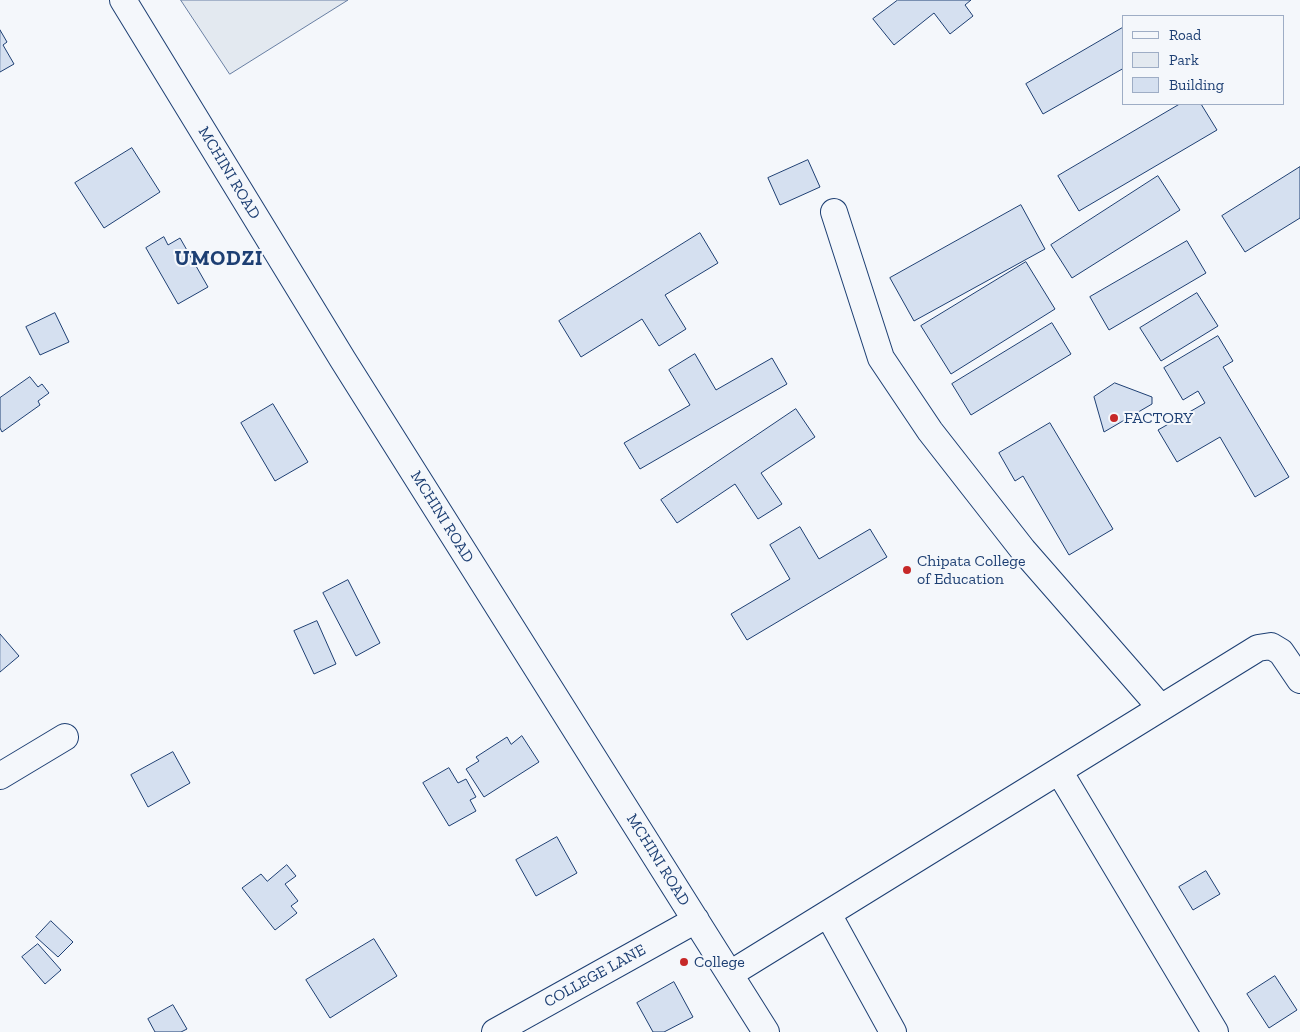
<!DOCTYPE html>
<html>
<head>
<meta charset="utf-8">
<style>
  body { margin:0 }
  #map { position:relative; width:1300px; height:1032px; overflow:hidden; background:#f4f7fb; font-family:"Zilla Slab",serif }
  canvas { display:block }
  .legend { position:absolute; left:1122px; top:15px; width:162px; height:90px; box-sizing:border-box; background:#f4f7fb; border:1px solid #9eadc5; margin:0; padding:6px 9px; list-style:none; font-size:15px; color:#1d3f73 }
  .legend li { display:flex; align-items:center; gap:10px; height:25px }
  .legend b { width:25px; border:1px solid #9eadc5 }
</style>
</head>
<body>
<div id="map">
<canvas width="1300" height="1032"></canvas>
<ul class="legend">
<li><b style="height:6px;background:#f4f7fb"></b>Road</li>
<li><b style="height:14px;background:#e3e9f0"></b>Park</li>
<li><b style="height:14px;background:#d5e0f0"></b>Building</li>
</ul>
</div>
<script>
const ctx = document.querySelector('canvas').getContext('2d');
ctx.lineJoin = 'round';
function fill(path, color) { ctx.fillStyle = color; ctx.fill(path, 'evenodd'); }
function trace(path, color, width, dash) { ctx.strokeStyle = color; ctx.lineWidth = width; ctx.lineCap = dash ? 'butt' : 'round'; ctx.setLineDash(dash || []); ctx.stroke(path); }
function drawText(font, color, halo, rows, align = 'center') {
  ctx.font = font + ' "Zilla Slab",serif'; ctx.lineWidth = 4; ctx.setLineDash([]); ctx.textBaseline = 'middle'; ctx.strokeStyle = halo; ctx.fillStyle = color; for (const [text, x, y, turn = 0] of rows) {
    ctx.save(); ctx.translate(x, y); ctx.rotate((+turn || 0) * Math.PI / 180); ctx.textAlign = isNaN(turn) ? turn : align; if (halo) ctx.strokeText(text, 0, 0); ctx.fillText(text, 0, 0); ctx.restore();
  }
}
const green = new Path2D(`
  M181,0H348L230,74Z`);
const building = new Path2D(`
  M898,0H971L965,5L973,16L950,34L934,13L894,45L873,19Z
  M1124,27V68L1043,114L1026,84Z
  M0,30L7,42L3,45L14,64L0,72Z
  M1180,104H1201L1217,130L1079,211L1058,176Z
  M132,148L160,192L104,228L75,183Z
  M808,160L820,187L780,205L768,178Z
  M1300,167V218L1245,252L1222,216Z
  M1158,176L1180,210L1072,278L1051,245Z
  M1021,205L1045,249L914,321L890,278Z
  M700,233L718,263L665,295L686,329L659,346L642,319L581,357L559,321Z
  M164,237L168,245L180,238L208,287L178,304L146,248Z
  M1187,241L1206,273L1109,330L1090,297Z
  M1026,262L1055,309L951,374L921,326Z
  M1197,293L1218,326L1161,361L1140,328Z
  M55,313L69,342L40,355L26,327Z
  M1052,323L1071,354L971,415L952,384Z
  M1218,336L1233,361L1223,367L1289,477L1255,497L1220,437L1177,462L1158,430L1205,403L1198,391L1183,400L1164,368Z
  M695,354L716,390L772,358L787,384L640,469L624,443L690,405L669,370Z
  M30,377L38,387L42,384L49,393L38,401L40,405L2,432L0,428V398Z
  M1115,383L1152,397V404L1104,432L1094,397Z
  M273,404L308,462L275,481L241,423Z
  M796,409L815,437L761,473L782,504L758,519L735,484L677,523L661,500Z
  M1050,423L1113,529L1069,555L1023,476L1015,481L999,453Z
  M800,527L819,559L870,529L887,557L747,640L731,614L790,579L770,545Z
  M348,580L380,643L356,656L323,593Z
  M317,621L336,664L314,674L294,631Z
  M0,634L19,656L0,672Z
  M522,736L539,762L484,797L466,769L479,761L476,757L507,737L511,744Z
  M173,752L190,783L148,807L131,775Z
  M449,768L458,783L466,779L476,797L470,800L476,811L449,826L423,783Z
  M557,837L577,873L536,896L516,860Z
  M287,865L296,876L285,884L298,901L291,906L297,913L275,930L242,888L261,874L267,881Z
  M1206,871L1220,894L1193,910L1179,887Z
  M51,921L73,942L58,957L36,937Z
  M374,939L397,976L330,1018L306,980Z
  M38,944L61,970L45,984L22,957Z
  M1275,976L1297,1010L1269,1028L1247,994Z
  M674,982L693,1017L664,1032H653L637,1003Z
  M173,1005L187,1029L181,1032H155L148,1019Z`);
const minor = new Path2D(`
  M123,0L343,360L766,1032
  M834,212L881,358L930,431L1023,550L1161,708
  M1059,771L1215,1032
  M0,776L65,737
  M828,914L893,1032
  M730,974L1258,648L1271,646L1281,652L1300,680
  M495,1032L696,920`);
const markers = [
  [1114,418,5,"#c62828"],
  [907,570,5,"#c62828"],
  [684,962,5,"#c62828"]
];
const streetNames = [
  ["MCHINI ROAD",229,173,59],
  ["MCHINI ROAD",442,517,58],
  ["MCHINI ROAD",658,860,58],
  ["COLLEGE LANE",595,976,-29]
];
const poiNames = [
  ["FACTORY",1124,418],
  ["Chipata College",917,561],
  ["of Education",917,579],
  ["College",694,962]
];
const districtNames = [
  ["UMODZI",219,259]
];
fill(green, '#e3e9f0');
trace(green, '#687fa3', 1);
fill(building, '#d5e0f0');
trace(building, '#1d3f73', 1);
trace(minor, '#1d3f73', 28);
trace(minor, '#f4f7fb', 26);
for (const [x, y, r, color] of markers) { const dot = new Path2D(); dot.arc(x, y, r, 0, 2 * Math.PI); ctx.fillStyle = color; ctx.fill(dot); trace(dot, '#f4f7fb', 2); }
drawText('16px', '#1d3f73', '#f4f7fb', streetNames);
drawText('16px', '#1d3f73', '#f4f7fb', poiNames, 'left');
ctx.letterSpacing = '1px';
drawText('bold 21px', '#1d3f73', '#f4f7fb', districtNames);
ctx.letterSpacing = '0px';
</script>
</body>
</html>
